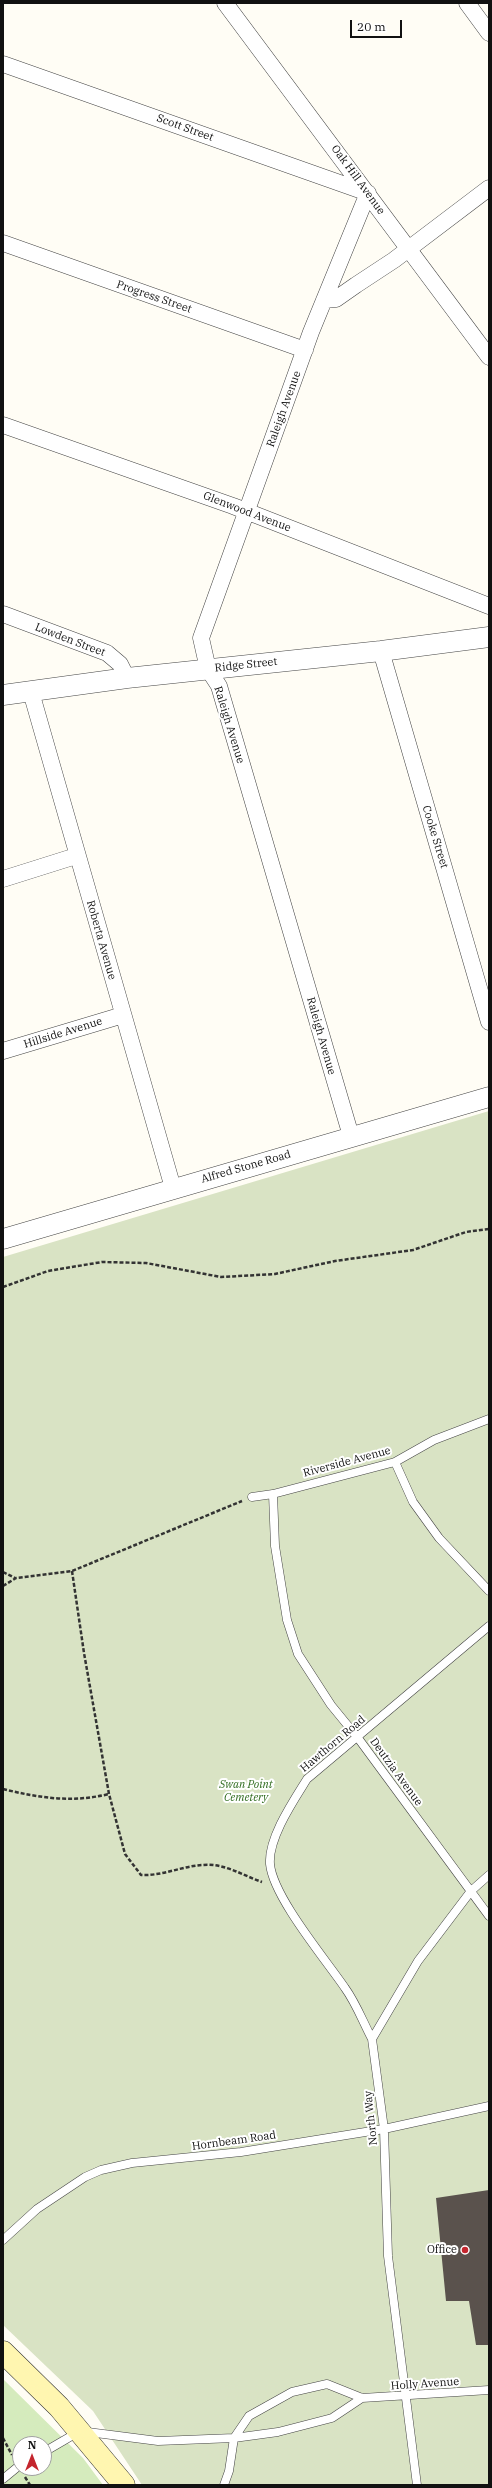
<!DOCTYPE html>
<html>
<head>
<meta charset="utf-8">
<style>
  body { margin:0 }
  #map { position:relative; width:492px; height:2488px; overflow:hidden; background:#fffdf5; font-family:"IBM Plex Serif",serif }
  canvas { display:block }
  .frame { position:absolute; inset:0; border:4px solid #111; pointer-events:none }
  .north { position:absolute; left:12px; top:2436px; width:40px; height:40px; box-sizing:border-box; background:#fff; border:1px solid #a0a0a0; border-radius:50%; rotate:0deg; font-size:11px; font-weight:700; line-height:16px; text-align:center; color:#111 }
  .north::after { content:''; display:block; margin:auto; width:14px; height:18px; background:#c4262e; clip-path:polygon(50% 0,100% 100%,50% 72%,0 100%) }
  .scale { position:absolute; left:350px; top:20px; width:52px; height:18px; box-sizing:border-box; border:2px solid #111; border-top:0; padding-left:5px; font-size:12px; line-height:14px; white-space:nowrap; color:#111; -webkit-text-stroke:3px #fff; paint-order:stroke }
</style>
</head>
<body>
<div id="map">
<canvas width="492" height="2488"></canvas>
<div class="frame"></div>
<div class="north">N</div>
<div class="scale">20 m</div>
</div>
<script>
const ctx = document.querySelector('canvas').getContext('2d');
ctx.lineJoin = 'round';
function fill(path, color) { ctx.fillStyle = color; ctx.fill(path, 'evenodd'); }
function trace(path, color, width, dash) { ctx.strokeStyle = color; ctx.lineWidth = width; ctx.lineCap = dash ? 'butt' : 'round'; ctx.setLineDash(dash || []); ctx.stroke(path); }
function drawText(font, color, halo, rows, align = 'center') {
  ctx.font = font + ' "IBM Plex Serif",serif'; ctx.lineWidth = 4; ctx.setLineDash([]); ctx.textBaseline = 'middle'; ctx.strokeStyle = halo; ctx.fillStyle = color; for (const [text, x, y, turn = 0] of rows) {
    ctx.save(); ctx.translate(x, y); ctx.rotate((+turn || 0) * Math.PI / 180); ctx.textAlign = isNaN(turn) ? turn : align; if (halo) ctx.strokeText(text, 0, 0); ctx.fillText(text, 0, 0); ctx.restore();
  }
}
const green = new Path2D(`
  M3,2379L83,2458L103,2485L3,2484ZM20,2444H44V2468H20Z`);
const cemetery = new Path2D(`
  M489,1111V2485H142L93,2411L3,2325V1257Z`);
const building = new Path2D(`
  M489,2190V2345H476L469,2301H446L436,2198Z`);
const path = new Path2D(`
  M3,1287L48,1271L102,1262L146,1263L221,1277L275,1274L335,1261L413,1250L466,1232L489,1229
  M72,1571L84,1653L109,1794L125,1854L141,1875C163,1876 182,1866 203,1865C224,1863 242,1875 262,1882
  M3,1572L15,1578
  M3,1586L16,1578L72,1571L242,1501
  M3,1789C39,1798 72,1803 109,1794
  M3,2438L12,2455
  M25,2477L30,2485`);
const service = new Path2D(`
  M395,1462L413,1502L439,1538L489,1591
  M273,1494L275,1546L287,1620L298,1654L331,1705L358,1738L489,1916
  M252,1497L273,1494L395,1462L434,1440L489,1419
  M372,2039C363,2022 356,2003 345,1988C326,1960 273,1897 270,1864C268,1838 294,1800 307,1779L489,1626
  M3,2240L37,2209L85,2177L101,2170L132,2163L241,2152L384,2129L489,2106
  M44,2452L80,2431L158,2441L234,2438L278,2432L332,2418L362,2398
  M3,2479L20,2465
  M224,2485L229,2471L234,2438L249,2416L292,2392L327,2384L362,2398L489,2390
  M417,2485L388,2256L384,2129L372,2039L418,1961L471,1891L489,1875`);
const minor = new Path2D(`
  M225,3L489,357
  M467,3L489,33
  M3,64L368,193L311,332L201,638L208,669L219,686L351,1136
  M3,243L305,350
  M324,300L336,299L356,285L394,260L489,188
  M3,425L233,506L489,606
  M3,614L107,653L120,664L127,678
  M381,651L489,1022
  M31,692L173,1188
  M3,879L76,856
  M3,1051L123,1015`);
const tertiary = new Path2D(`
  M3,695L127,678L381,651L489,637
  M3,1239L489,1097`);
const secondary = new Path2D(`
  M3,2352L59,2407L124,2485`);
const markers = [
  [465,2250,4,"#c4262e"]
];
const streetNames = [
  ["Scott Street",185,128,20],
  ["Oak Hill Avenue",358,180,54],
  ["Progress Street",154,297,19],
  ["Raleigh Avenue",284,409,-70],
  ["Glenwood Avenue",247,512,21],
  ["Lowden Street",70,640,21],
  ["Ridge Street",246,665,-6],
  ["Raleigh Avenue",229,725,73],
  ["Cooke Street",435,837,73],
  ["Roberta Avenue",101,940,74],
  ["Hillside Avenue",63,1033,-17],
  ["Raleigh Avenue",321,1036,74],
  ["Alfred Stone Road",246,1167,-16],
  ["Riverside Avenue",347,1462,-15],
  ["Hawthorn Road",333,1744,-40],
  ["Deutzia Avenue",396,1772,54],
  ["North Way",371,2118,-96],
  ["Hornbeam Road",234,2141,-8],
  ["Holly Avenue",425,2384,-4]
];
const parkNames = [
  ["Swan Point",246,1785],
  ["Cemetery",246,1798]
];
const poiNames = [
  ["Office",457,2250]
];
fill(green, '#d5ebbd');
fill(cemetery, '#d9e3c4');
fill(building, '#5a524d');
trace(service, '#444', 9);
trace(minor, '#444', 17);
trace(tertiary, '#444', 21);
trace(secondary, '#333', 23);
trace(path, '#333', 2.5, [4, 2]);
trace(service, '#fff', 8);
trace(minor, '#fff', 16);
trace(tertiary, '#fff', 20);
trace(secondary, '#fff6b0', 22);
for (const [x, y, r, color] of markers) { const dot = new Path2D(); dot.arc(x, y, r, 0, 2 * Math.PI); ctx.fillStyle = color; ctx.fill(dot); trace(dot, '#fff', 1.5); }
drawText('11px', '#111', '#fff', streetNames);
drawText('italic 11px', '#2f6b1f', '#fff', parkNames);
drawText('11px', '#111', '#fff', poiNames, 'right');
</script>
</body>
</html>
